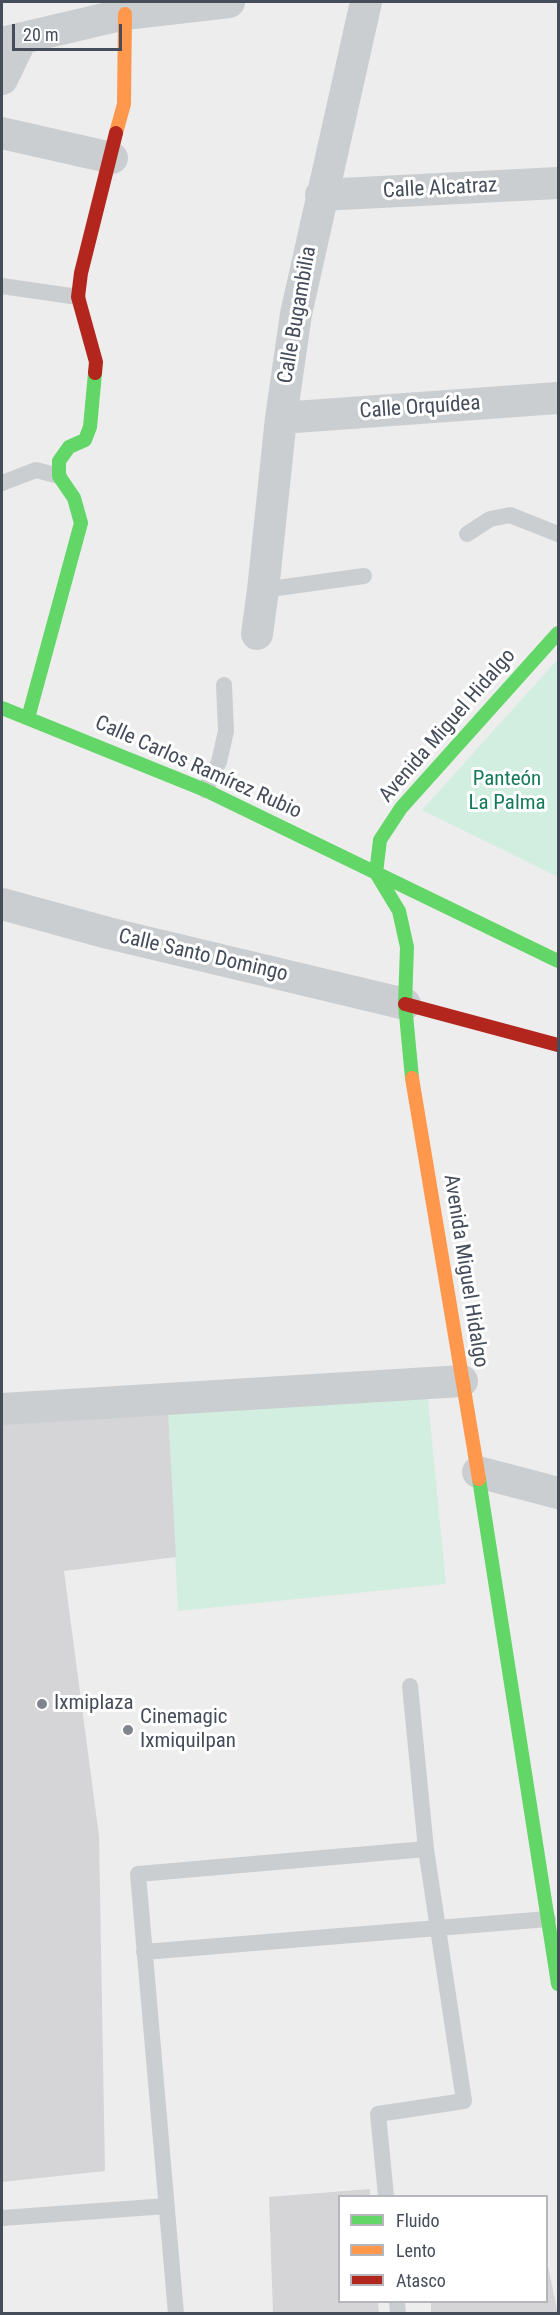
<!DOCTYPE html>
<html>
<head>
<meta charset="utf-8">
<style>
  body { margin:0 }
  #map { position:relative; width:560px; height:2315px; overflow:hidden; background:#eeeded; font-family:"Roboto Condensed",sans-serif }
  canvas { display:block }
  .frame { position:absolute; inset:0; border:3px solid #454c5a; pointer-events:none }
  .legend { position:absolute; left:338px; top:2195px; width:210px; height:108px; box-sizing:border-box; background:#fff; border:2px solid #b5b7bd; margin:0; padding:8px 10px; list-style:none; font-size:18px; color:#454c5a }
  .legend li { display:flex; align-items:center; gap:12px; height:30px }
  .legend b { width:30px; border:2px solid #b5b7bd }
  .scale { position:absolute; left:12px; top:24px; width:110px; height:27px; box-sizing:border-box; border:3px solid #454c5a; border-top:0; padding-left:8px; font-size:18px; line-height:21px; white-space:nowrap; color:#454c5a; -webkit-text-stroke:4px #fff; paint-order:stroke }
</style>
</head>
<body>
<div id="map">
<canvas width="560" height="2315"></canvas>
<div class="frame"></div>
<ul class="legend">
<li><b style="height:8px;background:#63d668"></b>Fluido</li>
<li><b style="height:8px;background:#ff974d"></b>Lento</li>
<li><b style="height:8px;background:#b3261e"></b>Atasco</li>
</ul>
<div class="scale">20 m</div>
</div>
<script>
const ctx = document.querySelector('canvas').getContext('2d');
ctx.lineJoin = 'round';
function fill(path, color) { ctx.fillStyle = color; ctx.fill(path, 'evenodd'); }
function trace(path, color, width, dash) { ctx.strokeStyle = color; ctx.lineWidth = width; ctx.lineCap = dash ? 'butt' : 'round'; ctx.setLineDash(dash || []); ctx.stroke(path); }
function drawText(font, color, halo, rows, align = 'center') {
  ctx.font = font + ' "Roboto Condensed",sans-serif'; ctx.lineWidth = 6; ctx.setLineDash([]); ctx.textBaseline = 'middle'; ctx.strokeStyle = halo; ctx.fillStyle = color; for (const [text, x, y, turn = 0] of rows) {
    ctx.save(); ctx.translate(x, y); ctx.rotate((+turn || 0) * Math.PI / 180); ctx.textAlign = isNaN(turn) ? turn : align; if (halo) ctx.strokeText(text, 0, 0); ctx.fillText(text, 0, 0); ctx.restore();
  }
}
const green = new Path2D(`
  M558,659V877L422,810Z
  M427,1390L446,1584L178,1611L168,1410Z`);
const building = new Path2D(`
  M168,1410L176,1557L64,1571L99,1836L105,2171L2,2182V1423Z
  M370,2189V2196H340V2302H378L379,2314H273L269,2197Z
  M546,2257L558,2314H431V2302H546Z`);
const lane = new Path2D(`
  M2,286L78,297
  M2,483L36,470L59,476
  M467,534L490,519L510,515L558,534
  M263,590L364,576
  M205,790L219,762L226,731L224,685
  M144,1952L548,1919
  M386,2196L378,2114L464,2101L426,1849
  M2,2218L167,2206
  M397,2302L398,2314
  M176,2314L138,1874L426,1849L410,1686`);
const street = new Path2D(`
  M2,43L125,14L229,2
  M2,79L22,38
  M2,133L112,158
  M321,195L558,183
  M281,418L558,398
  M257,634L263,590L281,418L296,314L366,2
  M2,904L108,933L405,1004
  M2,1409L462,1381
  M478,1472L558,1493`);
const fast = new Path2D(`
  M2,708L205,790L558,961
  M28,718L81,523L74,498L59,476V461L69,447L85,440L90,427L95,373
  M412,1078L405,1004L407,947L399,911L376,873L380,840L401,808L558,633
  M479,1479L558,1984`);
const slow = new Path2D(`
  M116,133L124,104L125,14
  M412,1078L479,1479`);
const jam = new Path2D(`
  M95,373L96,362L78,297L81,273L116,133
  M405,1004L558,1045`);
const markers = [
  [42,1704,6,"#80848d"],
  [128,1730,6,"#80848d"]
];
const streetNames = [
  ["Calle Alcatraz",440,189,-3],
  ["Calle Bugambilia",298,315,-80],
  ["Calle Orquídea",420,408,-4],
  ["Avenida Miguel Hidalgo",448,726,-49],
  ["Calle Carlos Ramírez Rubio",198,768,24],
  ["Calle Santo Domingo",203,956,13],
  ["Avenida Miguel Hidalgo",465,1271,81]
];
const parkNames = [
  ["Panteón",507,780],
  ["La Palma",507,804]
];
const poiNames = [
  ["Ixmiplaza",54,1704],
  ["Cinemagic",140,1718],
  ["Ixmiquilpan",140,1742]
];
fill(green, '#d1eee0');
fill(building, '#d5d5d7');
trace(lane, '#cbced1', 16);
trace(street, '#cbced1', 32);
trace(fast, '#63d668', 14);
trace(slow, '#ff974d', 14);
trace(jam, '#b3261e', 14);
for (const [x, y, r, color] of markers) { const dot = new Path2D(); dot.arc(x, y, r, 0, 2 * Math.PI); ctx.fillStyle = color; ctx.fill(dot); trace(dot, '#fff', 2); }
drawText('21px', '#454c5a', '#fff', streetNames);
drawText('21px', '#157b58', '#fff', parkNames);
drawText('21px', '#454c5a', '#fff', poiNames, 'left');
</script>
</body>
</html>
